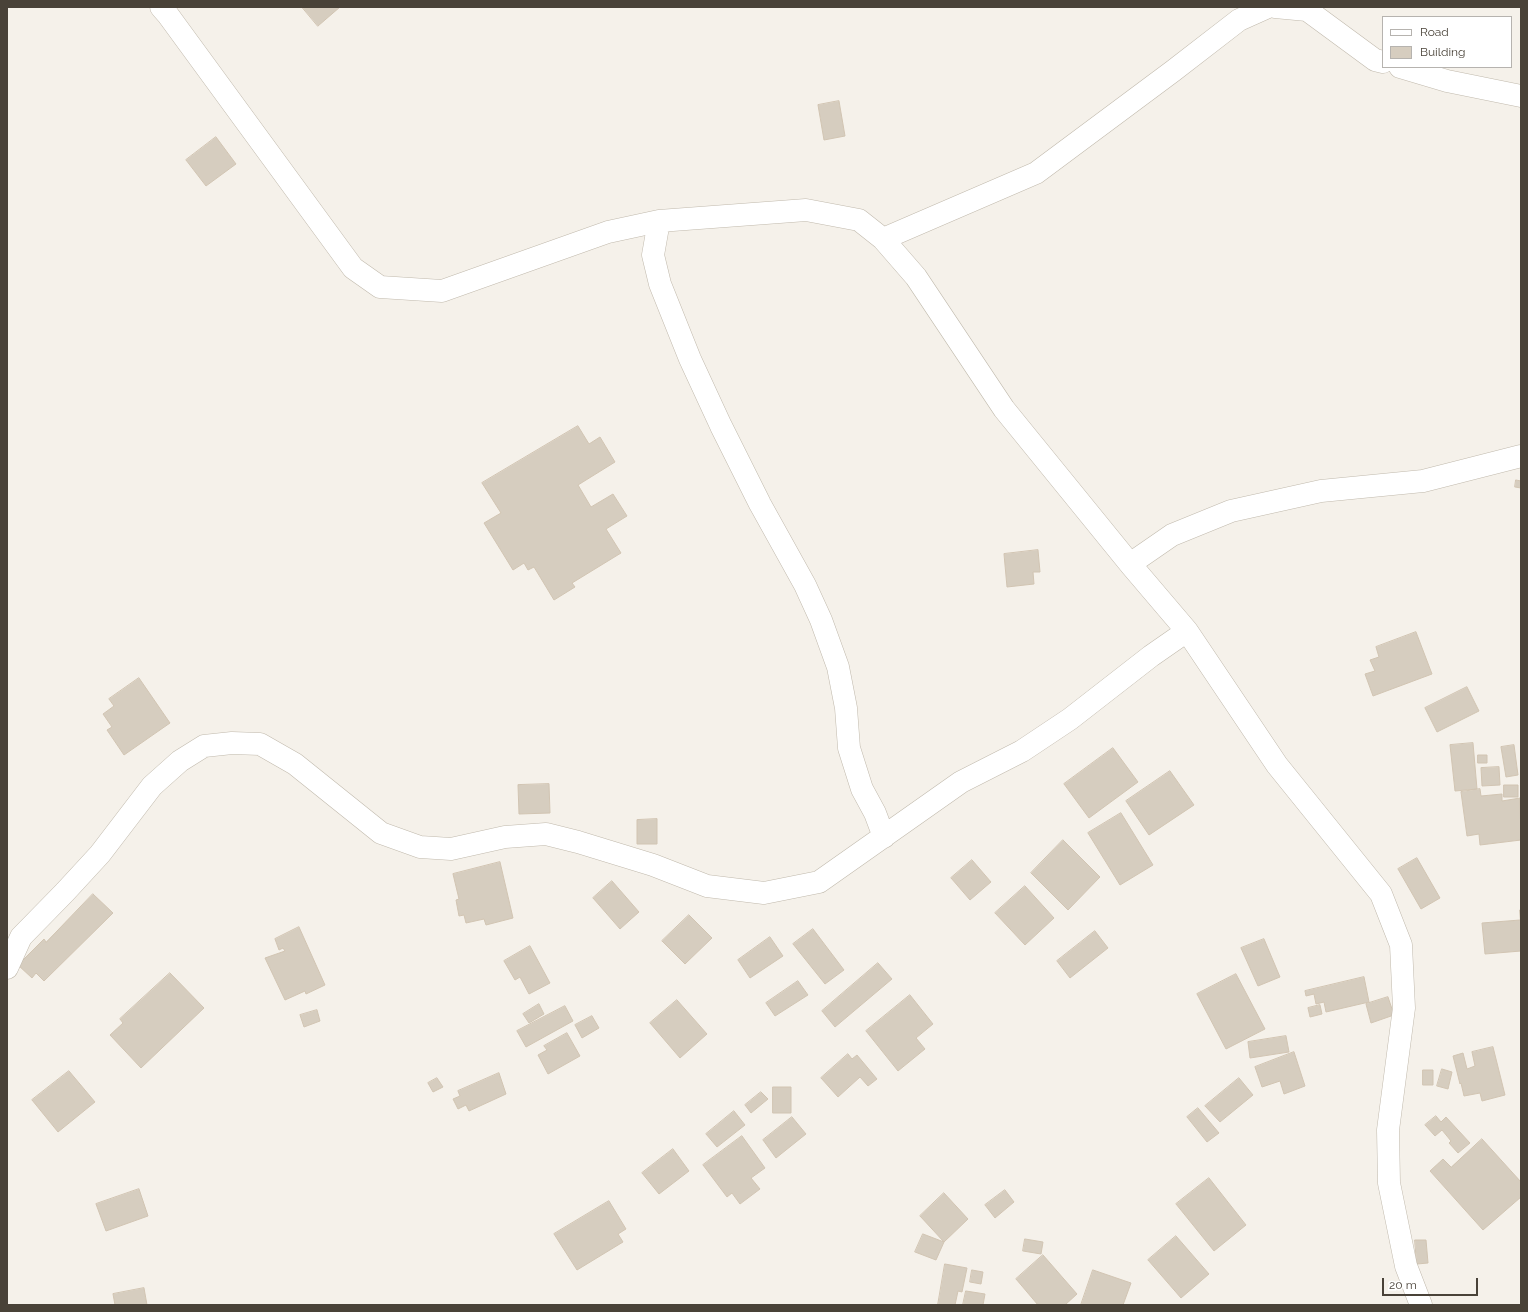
<!DOCTYPE html>
<html>
<head>
<meta charset="utf-8">
<style>
  body { margin:0 }
  #map { position:relative; width:1528px; height:1312px; overflow:hidden; background:#f5f1ea; font-family:Raleway,sans-serif }
  canvas { display:block }
  .frame { position:absolute; inset:0; border:8px solid #494238; pointer-events:none }
  .legend { position:absolute; left:1382px; top:16px; width:130px; height:52px; box-sizing:border-box; background:#fff; border:1px solid #b6b3af; margin:0; padding:5px 7px; list-style:none; font-size:12px; color:#494238 }
  .legend li { display:flex; align-items:center; gap:8px; height:20px }
  .legend b { width:20px; border:1px solid #b6b3af }
  .scale { position:absolute; left:1382px; top:1278px; width:96px; height:18px; box-sizing:border-box; border:2px solid #494238; border-top:0; padding-left:5px; font-size:12px; line-height:14px; white-space:nowrap; color:#494238; -webkit-text-stroke:3px #fff; paint-order:stroke }
</style>
</head>
<body>
<div id="map">
<canvas width="1528" height="1312"></canvas>
<div class="frame"></div>
<ul class="legend">
<li><b style="height:5px;background:#fff"></b>Road</li>
<li><b style="height:11px;background:#d6cdbf"></b>Building</li>
</ul>
<div class="scale">20 m</div>
</div>
<script>
const ctx = document.querySelector('canvas').getContext('2d');
ctx.lineJoin = 'round';
function fill(path, color) { ctx.fillStyle = color; ctx.fill(path, 'evenodd'); }
function trace(path, color, width, dash) { ctx.strokeStyle = color; ctx.lineWidth = width; ctx.lineCap = dash ? 'butt' : 'round'; ctx.setLineDash(dash || []); ctx.stroke(path); }
const building = new Path2D(`
  M302,7H340L318,26Z
  M839,101L845,136L824,140L818,105Z
  M216,137L236,164L206,186L186,160Z
  M578,426L589,444L600,437L615,462L578,485L591,507L613,494L627,516L606,529L621,553L572,583L575,587L554,600L534,567L528,570L524,563L513,570L484,523L501,513L482,483Z
  M1516,480L1521,481V488L1515,487Z
  M1038,550L1040,572H1033L1034,584L1007,587L1004,554Z
  M1416,632L1432,674L1373,696L1365,674L1375,671L1370,660L1379,657L1376,647Z
  M139,678L170,723L124,755L107,730L112,727L103,714L114,706L109,699Z
  M1467,687L1479,711L1437,732L1425,708Z
  M1473,743L1477,789L1455,791L1450,745Z
  M1514,745L1518,775L1506,777L1501,747Z
  M1113,748L1138,782L1089,818L1064,784Z
  M1478,755H1487V763H1478Z
  M1499,767L1500,785L1482,786L1481,768Z
  M1170,771L1194,805L1149,835L1126,801Z
  M549,784L550,813L519,814L518,785Z
  M1504,785H1518V797H1504Z
  M1480,789L1481,796L1502,794V801L1520,798L1521,840L1480,845L1479,834L1467,836L1461,792Z
  M1121,813L1153,865L1120,885L1088,833Z
  M657,819V844H637V820Z
  M1063,840L1100,877L1068,910L1031,873Z
  M1417,858L1440,898L1421,909L1398,869Z
  M972,860L991,882L970,900L951,878Z
  M500,862L513,918L486,925L484,919L466,923L464,915L459,916L456,900L459,899L453,874Z
  M612,881L639,912L620,929L593,898Z
  M1025,886L1054,918L1025,945L995,913Z
  M93,894L113,913L44,981L36,973L32,978L18,965L44,939L46,942Z
  M1520,910H1521V951L1485,954L1482,923L1520,920Z
  M689,915L712,938L685,964L662,941Z
  M299,927L325,985L306,994L305,991L285,1000L265,958L285,951L283,948L279,950L275,939Z
  M813,929L844,970L825,984L793,944Z
  M1095,931L1108,948L1070,978L1057,961Z
  M770,937L783,956L750,978L738,960Z
  M1264,939L1280,977L1258,986L1241,948Z
  M530,946L550,983L529,994L520,977L515,980L504,961Z
  M878,963L892,979L835,1027L822,1011Z
  M170,973L204,1008L141,1068L110,1035L123,1023L120,1019Z
  M1236,974L1265,1029L1226,1049L1197,994Z
  M1364,977L1369,1002L1326,1012L1324,1002L1316,1004L1314,994L1306,996L1305,991Z
  M798,981L808,995L775,1016L766,1003Z
  M910,995L933,1024L916,1038L925,1049L898,1071L866,1031Z
  M1388,997L1394,1015L1371,1023L1366,1004Z
  M677,1000L707,1034L680,1058L650,1023Z
  M539,1004L544,1014L529,1023L523,1014Z
  M1320,1005L1322,1014L1310,1017L1308,1008Z
  M565,1006L573,1021L526,1047L517,1031Z
  M317,1010L320,1021L304,1027L300,1015Z
  M592,1016L599,1028L582,1038L575,1025Z
  M567,1033L580,1056L548,1074L538,1055L547,1050L544,1046Z
  M1286,1036L1289,1052L1250,1058L1248,1042Z
  M1493,1047L1505,1095L1482,1101L1480,1093L1464,1096L1461,1083L1460,1084L1453,1056L1463,1053L1467,1069L1475,1066L1472,1052Z
  M1294,1052L1305,1086L1284,1094L1280,1081L1262,1087L1255,1067Z
  M848,1054L852,1059L857,1055L877,1079L868,1086L860,1077L838,1097L821,1078Z
  M1442,1069L1452,1072L1448,1089L1437,1086Z
  M1423,1070H1433V1085H1423Z
  M69,1071L95,1102L58,1132L32,1100Z
  M499,1073L506,1094L469,1111L466,1105L458,1109L453,1099L460,1096L458,1091Z
  M437,1078L443,1087L433,1092L428,1083Z
  M1239,1078L1253,1095L1220,1122L1205,1106Z
  M773,1087H791V1113H773Z
  M761,1092L768,1099L751,1113L745,1105Z
  M1198,1108L1219,1133L1207,1142L1187,1117Z
  M734,1111L745,1125L717,1147L706,1134Z
  M1436,1116L1441,1122L1446,1117L1470,1143L1458,1153L1449,1143L1451,1141L1442,1130L1435,1136L1425,1125Z
  M792,1117L806,1134L776,1158L763,1140Z
  M742,1136L765,1168L751,1178L760,1189L740,1204L732,1193L727,1197L703,1165Z
  M1482,1139L1521,1182V1197L1483,1230L1430,1171L1443,1159L1451,1167Z
  M673,1149L689,1171L659,1194L642,1173Z
  M1209,1178L1246,1225L1214,1251L1176,1204Z
  M139,1189L148,1216L106,1231L96,1204Z
  M1005,1190L1014,1202L995,1218L985,1205Z
  M944,1193L968,1219L944,1242L920,1216Z
  M609,1201L626,1229L618,1234L623,1242L577,1270L554,1234Z
  M923,1234L944,1242L936,1260L915,1252Z
  M1176,1236L1209,1274L1181,1298L1148,1260Z
  M1025,1239L1043,1242L1041,1254L1023,1251Z
  M1415,1240H1426L1428,1263L1417,1264Z
  M1043,1255L1077,1294L1065,1305H1038L1016,1279Z
  M945,1264L967,1268L962,1292L958,1291L955,1305H938Z
  M972,1270L983,1272L981,1284L970,1282Z
  M1093,1270L1131,1283L1123,1305H1081Z
  M144,1288L147,1305H115L113,1294Z
  M966,1291L985,1294L983,1305H963Z`);
const minor = new Path2D(`
  M161,7L168,15L353,268L380,287L442,291L608,232L659,221L806,210L859,220L883,239L916,277L1004,409L1130,564L1187,631L1277,765L1381,894L1401,945L1404,1008L1388,1130L1389,1183L1406,1266L1421,1305
  M1275,7L1307,10L1375,60L1383,62
  M1400,67L1447,81L1521,96
  M659,221L653,255L660,284L690,359L721,426L760,504L805,585L821,620L838,667L846,708L849,748L862,789L875,813L884,837
  M883,239L1036,173L1173,71L1239,20L1268,7
  M1130,564L1172,535L1231,511L1321,491L1423,481L1521,456
  M7,968L21,937L65,892L100,854L152,786L180,761L204,746L232,743L260,744L295,764L381,833L420,847L451,849L505,837L546,834L578,842L653,865L707,886L764,893L819,882L961,782L1022,751L1070,719L1151,656L1187,631`);
fill(building, '#d6cdbf');
trace(building, '#d1c4b2', 1);
trace(minor, '#c0b9ac', 23);
trace(minor, '#fff', 22);
</script>
</body>
</html>
